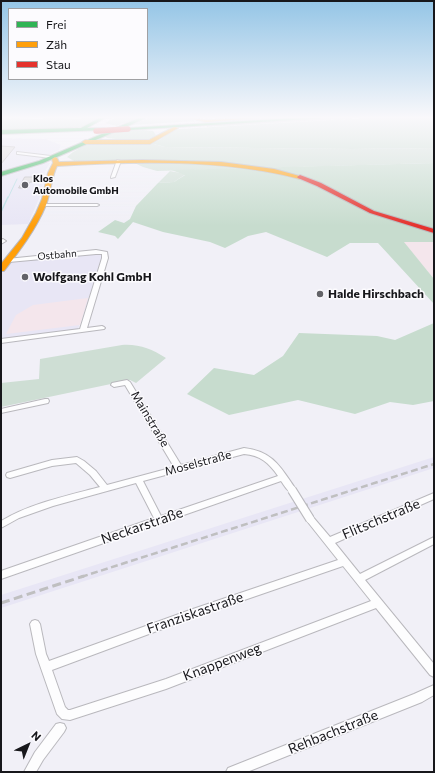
<!DOCTYPE html>
<html>
<head>
<meta charset="utf-8">
<style>
  body { margin:0 }
  #map { position:relative; width:435px; height:773px; overflow:hidden; background:#f1f0f7; font-family:Commissioner,sans-serif }
  canvas { display:block }
  .frame { position:absolute; inset:0; border:2px solid #17171b; pointer-events:none }
  .legend { position:absolute; left:8px; top:8px; width:140px; height:72px; box-sizing:border-box; background:#fcfbfe; border:1px solid #a0a0a3; margin:0; padding:5px 7px; list-style:none; font-size:12px; color:#17171b }
  .legend li { display:flex; align-items:center; gap:8px; height:20px }
  .legend b { width:20px; border:1px solid #a0a0a3 }
  .north { position:absolute; left:8px; top:725px; width:40px; height:40px; -webkit-text-stroke:3px #fcfbfe; paint-order:stroke; rotate:43deg; font-size:11px; font-weight:700; line-height:16px; text-align:center; color:#17171b }
  .north::after { content:''; display:block; margin:auto; width:14px; height:18px; background:#17171b; clip-path:polygon(50% 0,100% 100%,50% 72%,0 100%) }
</style>
</head>
<body>
<div id="map">
<canvas width="435" height="773"></canvas>
<div class="frame"></div>
<ul class="legend">
<li><b style="height:5px;background:#30b455"></b>Frei</li>
<li><b style="height:5px;background:#ff9f0a"></b>Zäh</li>
<li><b style="height:5px;background:#e5322d"></b>Stau</li>
</ul>
<div class="north">N</div>
</div>
<script>
const ctx = document.querySelector('canvas').getContext('2d');
ctx.lineJoin = 'round';
function fill(path, color) { ctx.fillStyle = color; ctx.fill(path, 'evenodd'); }
function trace(path, color, width, dash) { ctx.strokeStyle = color; ctx.lineWidth = width; ctx.lineCap = dash ? 'butt' : 'round'; ctx.setLineDash(dash || []); ctx.stroke(path); }
function drawText(font, color, halo, rows, align = 'center') {
  ctx.font = font + ' Commissioner,sans-serif'; ctx.lineWidth = 3; ctx.setLineDash([]); ctx.textBaseline = 'middle'; ctx.strokeStyle = halo; ctx.fillStyle = color; for (const [text, x, y, turn = 0] of rows) {
    ctx.save(); ctx.translate(x, y); ctx.rotate((+turn || 0) * Math.PI / 180); ctx.textAlign = isNaN(turn) ? turn : align; if (halo) ctx.strokeText(text, 0, 0); ctx.fillText(text, 0, 0); ctx.restore();
  }
}
const built = new Path2D(`
  M1,138L46,139L61,145L59,150L38,160L50,163L45,171L41,194L28,224L1,225Z
  M101,253L102,260L77,332L1,341V274L13,261Z
  M434,457V468L1,608V595Z`);
const industrial = new Path2D(`
  M403,242H434V279Z
  M88,298L80,325L6,334L16,315L33,305Z`);
const green = new Path2D(`
  M364,118L207,127V122L265,118Z
  M89,143H150L165,147L351,149L434,148V163L157,171L143,167L128,160L74,161L67,157L73,152Z
  M170,171L186,174L174,182L158,183Z
  M122,345C140,344 151,349 166,358L136,383L130,380L1,407V383L39,379L40,359Z`);
const forest = new Path2D(`
  M1,118L13,119L100,118L84,127L1,130Z
  M114,118H138L116,126L105,123Z
  M150,118H188L195,121L132,125Z
  M364,118H434V148L351,149L165,147L150,143C163,141 167,132 179,129Z
  M144,130L153,131L156,135C144,145 121,139 107,138L105,136L112,132Z
  M434,163V242H404L434,279V304L378,243H350L327,257L266,232L248,236L225,248L210,242L163,232L133,222L118,239L115,236L98,232L115,220L124,223L130,219L136,206L158,183L174,182L185,175L171,170Z
  M434,323V401L413,405L390,402L355,414L298,400L229,415L187,394L214,368L254,375L283,356L299,333L377,336L395,340Z`);
const streamFar1 = new Path2D(`
  M8,198L17,179`);
const stream = new Path2D(`
  M1,212L8,197`);
const building = new Path2D(`
  M1,146L15,147L1,164Z
  M25,177H36L34,182H30L27,188H19Z`);
const street = new Path2D(`
  M17,152L51,156L53,157L51,158L18,154H17Z
  M117,160L121,161L115,177L111,178V177Z
  M40,204H97L99,205L97,206H40Z
  M3,239L6,241L1,244V240Z
  M96,250L107,252L108,258L87,328L102,326L104,327L105,328L104,329L1,343V339L80,329L102,258V254H96L9,262L7,261V259Z
  M127,380L130,382L181,465L244,448C272,451 280,466 295,488L296,490L295,492C288,494 285,486 281,481L1,579V571L154,518L136,483L53,506L19,518L1,528V521C31,503 66,496 100,487L90,475L76,463L52,466L10,478L7,477L6,475L7,473L52,460L77,457L84,461L96,471L107,485L174,467L125,385L114,387L111,385L112,383ZM244,454C260,455 269,463 278,476L161,516L143,481Z
  M45,399H48L49,401L48,403L1,413V409Z
  M434,493V499L335,543L360,574L434,537V544L365,580L434,664V677L430,675L376,608L166,689L70,720L62,719L57,714L36,654L30,624L32,621L35,620L38,621L40,624L46,654L49,661L190,610L338,560L307,521L306,519L307,517L310,516L313,517L330,537ZM343,566L371,601L166,679L70,710H68L65,707L52,670L192,618Z
  M434,685V695L422,702L247,772H226L228,768L414,694Z
  M60,723L64,724L66,728L64,732L43,760L36,772H24L35,752L56,724Z`);
const fast = new Path2D(`
  M99,118H105L87,128H104V130L1,134V130L81,128Z
  M139,118H146L43,163L1,176V172L39,161Z
  M293,118H326L128,130L126,129L128,128Z`);
const slow = new Path2D(`
  M190,118L206,120L256,118L206,122Z
  M174,127L178,128L150,144H85L82,142L85,140H149Z
  M55,157L57,158L59,162L142,160L221,162L274,169L303,177L300,179C224,159 136,161 57,166C51,178 51,192 46,205C36,229 20,250 4,271H1V264L22,238L36,213L42,199L48,173L53,163L52,159Z`);
const jam = new Path2D(`
  M300,175L321,183L374,211L434,229V233L370,213L317,186L298,178L297,177Z`);
const railFar1 = new Path2D(`
  M81,577L434,464`);
const rail = new Path2D(`
  M1,603L84,576`);
const streetBridge = new Path2D(`
  M292,490L310,519`);
const jamBridge = new Path2D(`
  M96,131L128,129`);
const markers = [
  [25,185,4,"#636368"],
  [25,277,4,"#636368"],
  [320,294,4,"#636368"]
];
const farPoinames = [
  ["Klos",33,179],
  ["Automobile GmbH",33,191]
];
const farStreetnames = [
  ["Ostbahn",57,255,-5]
];
const poiNames = [
  ["Wolfgang Kohl GmbH",33,277],
  ["Halde Hirschbach",328,294]
];
const streetNames = [
  ["Mainstraße",150,419,59],
  ["Moselstraße",198,463,-15]
];
const nearStreetnames = [
  ["Flitschstraße",381,519,-23],
  ["Neckarstraße",142,526,-19],
  ["Franziskastraße",195,613,-19],
  ["Knappenweg",222,662,-21],
  ["Rehbachstraße",333,732,-22]
];
fill(built, '#e8e6f5');
fill(industrial, '#f4e6ec');
fill(green, '#ceded4');
fill(forest, '#c7dcce');
trace(streamFar1, '#b6dee3', 1);
trace(stream, '#b6dee3', 1.5);
fill(building, '#dddadc');
trace(building, '#bdbabd', 1);
trace(street, '#b9b8bd', 2);
trace(fast, '#b9b8bd', 2);
trace(slow, '#b9b8bd', 2);
trace(jam, '#b9b8bd', 2);
fill(street, '#fdfdfe');
fill(fast, '#30b455');
fill(slow, '#ff9f0a');
fill(jam, '#e5322d');
trace(railFar1, '#bfbfc0', 2.5, [7, 3.5]);
trace(rail, '#bfbfc0', 3, [9, 4.5]);
trace(streetBridge, '#b9b8bd', 10, []);
trace(jamBridge, '#b9b8bd', 6, []);
trace(streetBridge, '#fdfdfe', 8);
trace(jamBridge, '#e5322d', 5.5);
const sky = ctx.createLinearGradient(0, 0, 0, 226);
sky.addColorStop(0, '#94c5e6');
sky.addColorStop(0.52, '#f9f8fb');
sky.addColorStop(1, '#f9f8fb00');
ctx.fillStyle = sky;
ctx.fillRect(0, 0, 435, 226);
for (const [x, y, r, color] of markers) { const dot = new Path2D(); dot.arc(x, y, r, 0, 2 * Math.PI); ctx.fillStyle = color; ctx.fill(dot); trace(dot, '#fcfbfe', 1.5); }
drawText('bold 10px', '#17171b', '#fcfbfe', farPoinames, 'left');
drawText('10px', '#17171b', '#fcfbfe', farStreetnames);
drawText('bold 12px', '#17171b', '#fcfbfe', poiNames, 'left');
drawText('12px', '#17171b', '#fcfbfe', streetNames);
drawText('14px', '#17171b', '#fcfbfe', nearStreetnames);
</script>
</body>
</html>
